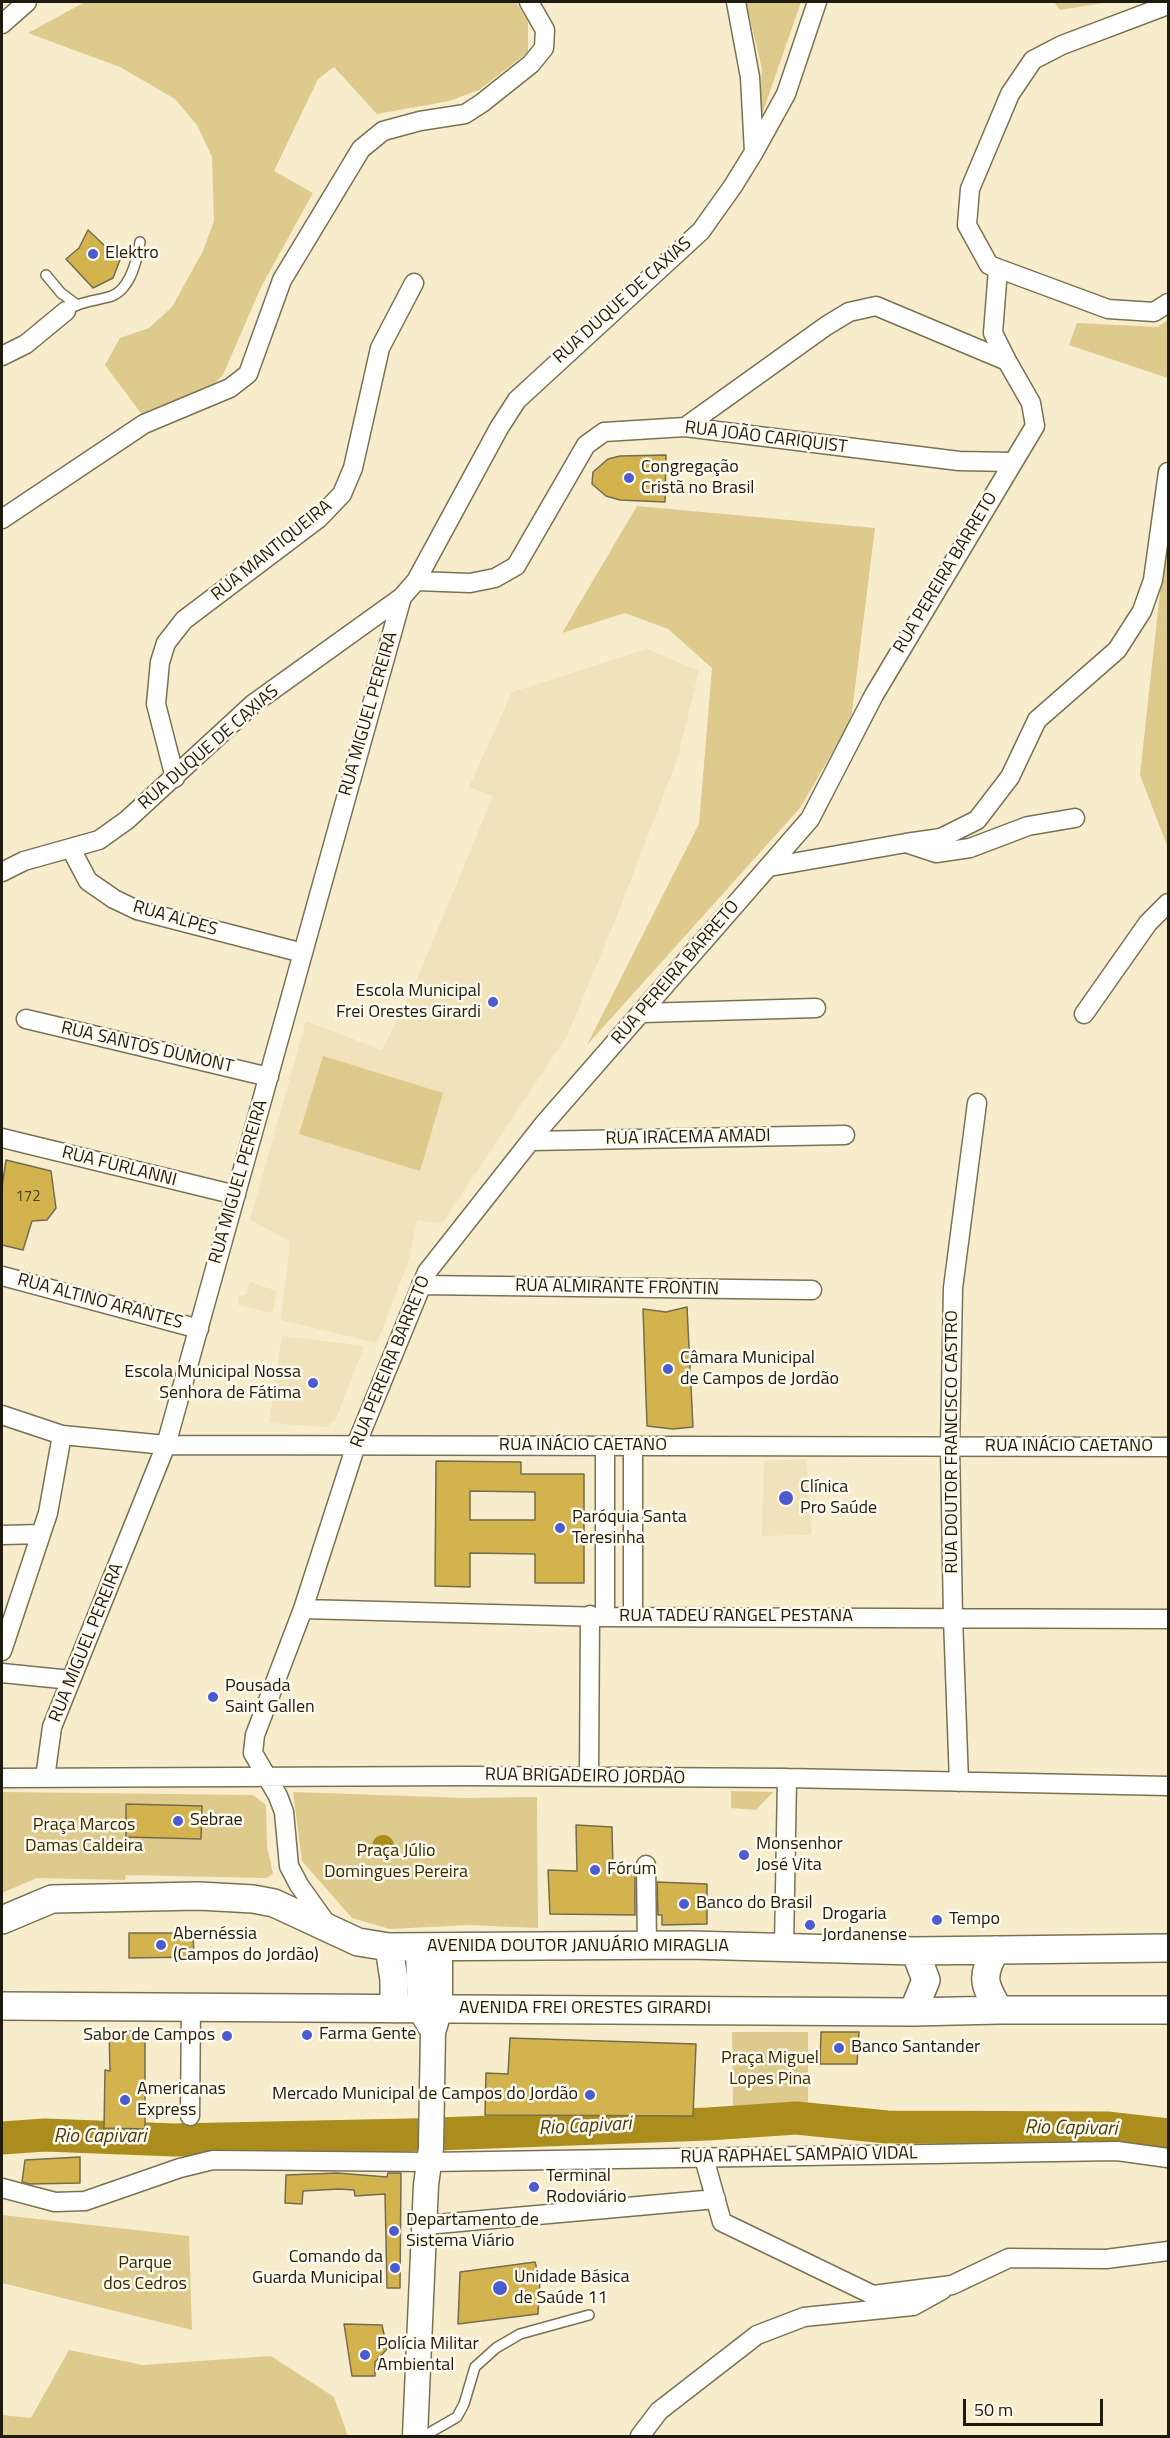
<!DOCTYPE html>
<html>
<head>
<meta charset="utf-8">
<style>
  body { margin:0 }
  #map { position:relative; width:1170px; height:2438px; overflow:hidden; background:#f7edcc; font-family:"Titillium Web",sans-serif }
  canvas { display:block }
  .frame { position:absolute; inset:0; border:3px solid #1f1b0f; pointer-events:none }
  .scale { position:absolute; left:963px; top:2399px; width:140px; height:27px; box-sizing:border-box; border:3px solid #1f1b0f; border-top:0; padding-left:8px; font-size:18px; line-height:21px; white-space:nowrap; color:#1f1b0f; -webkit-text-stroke:4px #fefaed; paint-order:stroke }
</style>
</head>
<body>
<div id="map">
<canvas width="1170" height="2438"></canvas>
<div class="frame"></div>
<div class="scale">50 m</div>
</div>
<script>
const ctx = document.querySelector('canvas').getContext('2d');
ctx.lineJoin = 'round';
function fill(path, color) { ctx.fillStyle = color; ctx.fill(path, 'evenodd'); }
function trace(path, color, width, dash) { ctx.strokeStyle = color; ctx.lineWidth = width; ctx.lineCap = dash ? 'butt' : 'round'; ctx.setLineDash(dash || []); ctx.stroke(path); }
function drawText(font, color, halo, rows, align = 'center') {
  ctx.font = font + ' "Titillium Web",sans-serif'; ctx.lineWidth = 5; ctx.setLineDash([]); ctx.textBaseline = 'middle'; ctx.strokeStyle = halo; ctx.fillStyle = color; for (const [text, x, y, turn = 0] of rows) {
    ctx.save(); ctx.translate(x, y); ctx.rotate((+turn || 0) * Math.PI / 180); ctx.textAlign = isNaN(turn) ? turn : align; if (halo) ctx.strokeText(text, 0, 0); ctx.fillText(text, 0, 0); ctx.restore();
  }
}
const built = new Path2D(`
  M647,649L699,671L677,760L617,916L567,1036L442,1224L417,1220L408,1263L377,1343L281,1320L290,1241L250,1220L306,1021L382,1050L415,984L493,796L469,787L512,692Z
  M250,1282L277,1291L272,1313L238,1305L239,1296L246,1294Z
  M282,1336L364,1346L336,1419L327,1427L269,1423Z
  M806,1459L812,1535L762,1536L764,1461Z`);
const green = new Path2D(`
  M85,2H516L528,22V52L479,90L449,101L377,114L334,67L318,79L274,171L313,193L261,287L223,375L202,396L143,416L105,365L120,338L149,328L172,307L203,251L214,221L212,157L197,125L175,99L120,67L28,33Z
  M746,2H801L758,126L762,69Z
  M1054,2H1110L1060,10Z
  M1168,320V378L1069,345L1077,323L1157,327Z
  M637,506L875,528L851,720L800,808L587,1045L699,824L712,668L668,629L625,613L562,633Z
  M1168,519V848L1140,775Z
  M323,1056L443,1093L420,1171L299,1134Z
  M731,1791L773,1792L756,1810L731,1808Z
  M2,1792L253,1795L266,1805L267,1846L273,1874L266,1878L126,1875L125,1880L37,1878L2,1893Z
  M293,1792L465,1798L537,1797L538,1928L468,1925L390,1929L352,1918L302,1861Z
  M732,2032H808V2107H733Z
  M2,2215L189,2236L192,2330L2,2283Z
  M69,2350L143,2365L271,2356L334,2397L348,2436H2V2415L31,2418Z`);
const water = new Path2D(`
  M372 1846a11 11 0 1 1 22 0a11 11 0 1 1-22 0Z`);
const river = new Path2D(`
  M2,2138L45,2135L174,2140L410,2135L708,2124L796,2118L887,2127L1107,2128L1168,2135`);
const building = new Path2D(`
  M88,230L120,260L113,278L93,288L66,259L79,248Z
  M666,455L665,502L620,500L606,496L592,484L593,472L608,459L620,456Z
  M6,1160L51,1171L56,1208L47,1220L32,1221L23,1250L2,1245V1187Z
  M687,1307L693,1427L673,1429L647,1426L643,1309L666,1312Z
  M436,1461L521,1462V1474H584V1583H535V1554L470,1553V1587L435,1586ZM470,1491L535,1492V1520H470Z
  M126,1804L202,1806L201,1839L126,1837Z
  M576,1825L612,1827L613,1870L635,1872V1915L550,1914L548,1870L577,1871Z
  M657,1882L707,1884V1924L662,1925V1915H658Z
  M129,1933H193L194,1957L129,1958Z
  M109,2031H145V2129L104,2128L105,2070L110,2071Z
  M821,2032H859L857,2064H820Z
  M510,2038L696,2044L693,2116L485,2115L486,2073L508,2074Z
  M80,2157V2183L30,2184L22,2182L25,2160Z
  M337,2173L387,2177L388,2173H401L400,2288H387L385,2194L355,2196L354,2190L339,2189L303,2191L302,2204L285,2203L286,2175Z
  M535,2262L540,2279L538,2314L458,2324L460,2272Z
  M344,2324L382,2325L387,2349L375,2362V2376H352Z`);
const service = new Path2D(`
  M46,275L61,293L76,304
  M66,311C80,301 96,301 112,296C131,288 137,260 140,242
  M424,2436L457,2417L464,2404L475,2367L496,2348L520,2334L589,2315`);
const minor = new Path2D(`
  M1168,5L1062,45L1033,60L1010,94L970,189L967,225L989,265L1108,309L1154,312L1168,303
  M2,24L27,2
  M754,152L786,94L817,2
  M998,269L993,333L1007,361
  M2,356L26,344L66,311
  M2,519L144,424L230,388L248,374L282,280L361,149L383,131L420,121L465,114L482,103L531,64L544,48L545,30L529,2
  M416,581L470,583L495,578L516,566L586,445L604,432L685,427L959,461L1012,462
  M175,778L156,704L160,662L166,643L184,620L319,518L342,494L353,468L380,348L414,283
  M906,843L941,838L977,820L1010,777L1037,720L1117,650L1142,611L1153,580L1168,472
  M71,849L88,881L114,899L137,910L303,953
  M769,867L906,843L936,853L970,848L1028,826L1075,818
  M2,872L24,861L99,840L127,820L253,704L402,597
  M642,1013L816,1008
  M1084,1014L1148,923L1168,903
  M26,1019L269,1077
  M2,1138L236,1195
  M531,1141L845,1135
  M2,1276L199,1329
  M421,1285L812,1290
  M2,1415L62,1435L166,1445L1168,1447
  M2,1535L41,1534
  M303,1609L605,1617L1168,1619
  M605,1617V1447
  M633,1617V1446
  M2,1651L48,1513L62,1435
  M2,1673L71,1680
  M589,1777L590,1615
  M2,1778L467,1776L787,1778L1168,1786
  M45,1778L52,1727L166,1445L402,597L416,581L499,428L517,400L701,231L733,186L754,152L750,77L736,2
  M959,1782L953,1618L950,1446L953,1288L977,1103
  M646,1865L647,1946
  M329,1927L299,1885L289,1866L284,1812L278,1796L253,1753L255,1735L303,1609L356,1445L427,1272L543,1125L810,819L874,695L1035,426L1031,403L1007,361L876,306L849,312L826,326L685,427
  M784,1947L787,1778
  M190,2116L191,2006
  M704,2158L722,2222L873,2295L952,2285L1009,2258L1106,2259L1168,2251
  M2,2188L55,2202L85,2201L180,2168L213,2160L429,2162L1117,2151L1168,2158
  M426,2225L716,2199
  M640,2436L659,2411L757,2335L804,2317L913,2306L942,2290`);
const tertiary = new Path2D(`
  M418,1948L420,2009L429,2025
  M415,2436L426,2185L431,2148L433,2032L440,2009V1948`);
const secondary = new Path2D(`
  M2,1920L52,1899L199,1896L253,1899L274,1903L358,1942L389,1947L690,1945L915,1951L1168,1948
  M389,1947L394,1980V2009
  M996,1950C980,1976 984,1985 999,2010
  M2,2006L913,2012L999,2010H1168
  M913,2012L926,1980L915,1951`);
const markers = [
  [93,254,6,"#4b5bd0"],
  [629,478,6,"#4b5bd0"],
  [493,1002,6,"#4b5bd0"],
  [668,1369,6,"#4b5bd0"],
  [313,1383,6,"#4b5bd0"],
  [786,1498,8,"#4b5bd0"],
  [560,1528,6,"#4b5bd0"],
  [213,1697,6,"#4b5bd0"],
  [178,1821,6,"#4b5bd0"],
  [744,1855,6,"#4b5bd0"],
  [595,1870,6,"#4b5bd0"],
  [684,1904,6,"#4b5bd0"],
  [937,1920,6,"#4b5bd0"],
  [810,1925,6,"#4b5bd0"],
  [161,1945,6,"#4b5bd0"],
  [307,2035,6,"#4b5bd0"],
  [227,2036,6,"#4b5bd0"],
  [839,2048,6,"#4b5bd0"],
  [590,2095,6,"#4b5bd0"],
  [125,2100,6,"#4b5bd0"],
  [534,2187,6,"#4b5bd0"],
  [394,2231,6,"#4b5bd0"],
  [395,2268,6,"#4b5bd0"],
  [500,2288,8,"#4b5bd0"],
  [365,2355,6,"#4b5bd0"]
];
const numberNames = [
  ["172",28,1197]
];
const poiNames = [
  ["Elektro",105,254],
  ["Congregação",641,468],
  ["Cristã no Brasil",641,489],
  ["Escola Municipal",481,992,"right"],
  ["Frei Orestes Girardi",481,1013,"right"],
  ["Câmara Municipal",680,1359],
  ["de Campos de Jordão",680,1380],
  ["Escola Municipal Nossa",301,1373,"right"],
  ["Senhora de Fátima",301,1394,"right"],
  ["Clínica",800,1488],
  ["Pro Saúde",800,1509],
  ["Paróquia Santa",572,1518],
  ["Teresinha",572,1539],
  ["Pousada",225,1687],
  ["Saint Gallen",225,1708],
  ["Sebrae",190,1821],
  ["Monsenhor",756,1845],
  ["José Vita",756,1866],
  ["Fórum",607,1870],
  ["Banco do Brasil",696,1904],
  ["Drogaria",822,1915],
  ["Jordanense",822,1936],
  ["Tempo",949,1920],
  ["Abernéssia",173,1935],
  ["(Campos do Jordão)",173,1956],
  ["Farma Gente",319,2035],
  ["Sabor de Campos",215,2036,"right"],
  ["Banco Santander",851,2048],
  ["Americanas",137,2090],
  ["Express",137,2111],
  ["Mercado Municipal de Campos do Jordão",578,2095,"right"],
  ["Terminal",546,2177],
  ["Rodoviário",546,2198],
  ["Departamento de",406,2221],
  ["Sistema Viário",406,2242],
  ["Comando da",383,2258,"right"],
  ["Guarda Municipal",383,2279,"right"],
  ["Unidade Básica",514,2278],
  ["de Saúde 11",514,2299],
  ["Polícia Militar",377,2345],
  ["Ambiental",377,2366]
];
const streetNames = [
  ["RUA DUQUE DE CAXIAS",623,301,-42],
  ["RUA JOÃO CARIQUIST",766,438,7],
  ["RUA MANTIQUEIRA",272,551,-39],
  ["RUA PEREIRA BARRETO",946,573,-59],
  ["RUA MIGUEL PEREIRA",369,714,-74],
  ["RUA DUQUE DE CAXIAS",209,748,-41],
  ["RUA ALPES",175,919,16],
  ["RUA PEREIRA BARRETO",676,973,-49],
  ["RUA SANTOS DUMONT",147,1048,13],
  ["RUA IRACEMA AMADI",688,1138,-1],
  ["RUA FURLANNI",119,1167,14],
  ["RUA MIGUEL PEREIRA",239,1182,-74],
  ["RUA ALMIRANTE FRONTIN",617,1288,1],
  ["RUA ALTINO ARANTES",100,1302,15],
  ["RUA PEREIRA BARRETO",391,1362,-68],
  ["RUA DOUTOR FRANCISCO CASTRO",953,1442,-90],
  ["RUA INÁCIO CAETANO",583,1446],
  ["RUA INÁCIO CAETANO",1069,1447],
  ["RUA TADEU RANGEL PESTANA",736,1617],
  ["RUA MIGUEL PEREIRA",87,1643,-68],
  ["RUA BRIGADEIRO JORDÃO",585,1777,1],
  ["AVENIDA DOUTOR JANUÁRIO MIRAGLIA",578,1947],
  ["AVENIDA FREI ORESTES GIRARDI",585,2009],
  ["RUA RAPHAEL SAMPAIO VIDAL",799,2156,-1]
];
const parkNames = [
  ["Praça Marcos",84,1826],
  ["Damas Caldeira",84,1847],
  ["Praça Júlio",396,1852],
  ["Domingues Pereira",396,1873],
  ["Praça Miguel",770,2059],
  ["Lopes Pina",770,2080],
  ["Parque",145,2264],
  ["dos Cedros",145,2285]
];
const waterNames = [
  ["Rio Capivari",585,2127,-3],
  ["Rio Capivari",1071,2129,1],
  ["Rio Capivari",100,2137]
];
fill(built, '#f0e3bb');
fill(green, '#deca8d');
fill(water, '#ab8d1d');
trace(river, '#ab8d1d', 33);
fill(building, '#d2b34d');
trace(building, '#756c4e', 1.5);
trace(service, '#7a7153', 12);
trace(minor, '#7a7153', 21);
trace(tertiary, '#7a7153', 27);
trace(secondary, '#7a7153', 30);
trace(service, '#fff', 9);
trace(minor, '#fff', 18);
trace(tertiary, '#fff', 24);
trace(secondary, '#fff', 27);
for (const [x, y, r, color] of markers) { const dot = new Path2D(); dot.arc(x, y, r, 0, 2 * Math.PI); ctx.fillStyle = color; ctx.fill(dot); trace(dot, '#fefaed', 2); }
drawText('15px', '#4c411e', null, numberNames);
drawText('18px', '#1f1b0f', '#fefaed', poiNames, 'left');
drawText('18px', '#1f1b0f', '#fefaed', streetNames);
drawText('18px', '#382b00', '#fefaed', parkNames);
drawText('italic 20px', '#493d11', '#fefaed', waterNames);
</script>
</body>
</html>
